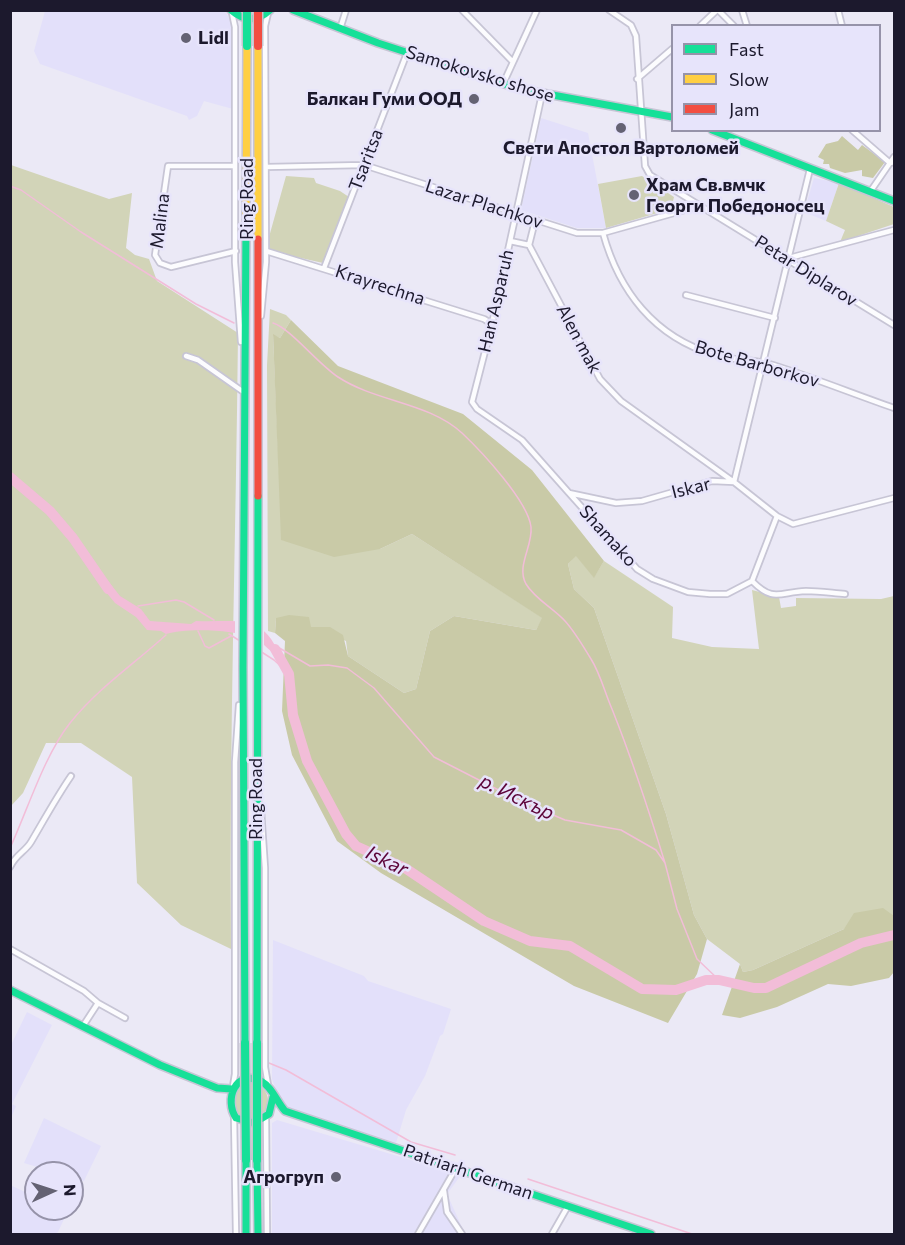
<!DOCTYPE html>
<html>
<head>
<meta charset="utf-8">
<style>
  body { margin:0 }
  #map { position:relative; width:905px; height:1245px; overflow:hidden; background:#ebe9f6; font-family:Commissioner,sans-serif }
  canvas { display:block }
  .frame { position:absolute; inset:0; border:12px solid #1c192d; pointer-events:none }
  .legend { position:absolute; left:671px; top:24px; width:210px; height:108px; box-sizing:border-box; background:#e7e4fb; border:2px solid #9693a9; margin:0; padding:8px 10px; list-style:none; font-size:18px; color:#1c192d }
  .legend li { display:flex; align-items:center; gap:12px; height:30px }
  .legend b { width:30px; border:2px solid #9693a9 }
  .north { position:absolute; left:24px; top:1161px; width:60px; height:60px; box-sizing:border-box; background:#e7e4fb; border:2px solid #9693a9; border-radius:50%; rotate:87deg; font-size:16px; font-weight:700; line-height:24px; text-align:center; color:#1c192d }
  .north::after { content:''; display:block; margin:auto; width:21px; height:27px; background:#646273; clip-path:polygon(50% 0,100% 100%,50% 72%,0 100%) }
</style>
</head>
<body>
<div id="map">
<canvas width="905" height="1245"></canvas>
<div class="frame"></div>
<ul class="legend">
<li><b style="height:8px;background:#16e098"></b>Fast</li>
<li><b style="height:8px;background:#ffcf43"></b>Slow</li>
<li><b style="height:8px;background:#f24e42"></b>Jam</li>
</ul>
<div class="north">N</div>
</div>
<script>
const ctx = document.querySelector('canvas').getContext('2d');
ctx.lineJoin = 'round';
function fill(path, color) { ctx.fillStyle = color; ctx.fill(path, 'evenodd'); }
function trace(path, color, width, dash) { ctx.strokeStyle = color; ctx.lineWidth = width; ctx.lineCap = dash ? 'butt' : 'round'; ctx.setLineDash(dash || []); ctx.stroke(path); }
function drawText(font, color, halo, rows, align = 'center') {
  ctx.font = font + ' Commissioner,sans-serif'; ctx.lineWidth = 5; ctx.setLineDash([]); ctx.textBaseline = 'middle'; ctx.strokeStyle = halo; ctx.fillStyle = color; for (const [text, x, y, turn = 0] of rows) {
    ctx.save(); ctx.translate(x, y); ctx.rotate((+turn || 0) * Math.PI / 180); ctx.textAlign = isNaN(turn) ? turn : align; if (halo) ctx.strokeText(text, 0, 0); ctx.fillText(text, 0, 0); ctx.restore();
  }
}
const built = new Path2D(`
  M45,11H225L233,25V109L204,101L197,116L189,120L187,116L40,64L34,51Z
  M541,118L588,133L606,228H577L521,210Z
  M814,178L839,183L826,221L804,212Z
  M273,940L364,976L368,981L451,1009L443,1034L440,1036L425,1076L406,1110L396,1143L287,1108L281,1104L272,1079Z
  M27,1012L52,1025L12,1104L16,1106L11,1118V1045Z
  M44,1118L101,1146L84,1181L72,1178V1173H57L24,1163Z
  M277,1120L461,1175L447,1194L465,1234H272V1123Z
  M10,1185L36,1197V1209L64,1211L65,1217L58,1232L55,1234H11Z`);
const green = new Path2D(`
  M11,165L109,199L132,193L126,248L135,255L149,259L157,281L238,333C236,538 229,744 231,949L181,925L137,883L132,777L81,743H46L23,793L11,806Z
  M286,176L314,178L316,183L340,191L349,197L323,263L270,251L269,237Z
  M642,176L674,197L671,209L606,228L598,184Z
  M839,183L894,207V224L840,242L845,230L826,221Z
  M270,309L286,315L291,320L280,338L273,335L282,540L380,549L412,534L543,618L536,630L454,616L430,631L416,689L404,693L348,656L346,641L311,627L276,618L275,633L268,631L267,365Z
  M576,555L594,577L604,561L673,607L672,638L712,647L759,649L752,590L779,597L781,608L796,606V598L881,599L894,596V916L844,929L753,970L743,972L740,964L707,939L694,915L666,814L594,608L574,589L568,564Z
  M232 1101a18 18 0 1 1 36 0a18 18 0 1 1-36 0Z`);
const forest = new Path2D(`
  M842,136L858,150L862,145L885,162L873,178L862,176V170L845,173L830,168L829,164H823L824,160L818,157L826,144L838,141Z
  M291,320L338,366L463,414L532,470L604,561L594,578L576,556L568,564L574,589L594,608L666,814L694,915L707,939L697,974L668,1023L574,986L381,873L337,841L292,755L282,711L285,641L275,633L276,618L289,615L309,617L311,627H330L343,635L348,656L404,693L416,689L430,631L454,616L536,630L542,618L412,534L380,549L334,557L281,540L273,334L280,338Z
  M883,908L894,916V972L889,978L851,986L828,984L777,1007L740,1018L722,1015L740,964L743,972L753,970L844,929L854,913Z`);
const water = new Path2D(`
  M105,577L120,596L141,609L150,621L191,624L196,621C238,623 264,611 282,661C272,653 264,643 253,638C234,629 184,628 166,634L161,631L147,630L136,617L115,603L96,580Z`);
const pier = new Path2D(`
  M235,616L250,619L264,628V650L253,641L235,637Z`);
const stream = new Path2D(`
  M10,186L21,190L81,232L196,304L234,323
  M273,323C290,328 318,364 338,377C376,402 428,402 462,433C481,451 528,501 531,527C533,546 516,566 526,584C535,599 553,608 565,621C575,632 583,646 591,659C600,673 605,693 612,709C632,759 649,811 665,863
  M138,606L176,600L184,602L214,620
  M198,631L205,646L209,648L231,636
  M229,634L240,641
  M276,646L310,666L328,665L347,668L374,688L434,757L520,801L565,820L621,830L656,850L665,863L677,909L697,959L719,980
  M260,651L274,660L289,674
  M10,848C28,809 44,756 70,723C98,688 134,664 166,635
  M269,1063L286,1070L411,1142L455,1155
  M528,1179L692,1234`);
const river = new Path2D(`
  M10,477L50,511L73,538L108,589
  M275,649L289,674L293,715L307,761L346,834L356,846L405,868L484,921L530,941L570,946L642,989L676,990L706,980H719L754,988H766L861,943L894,935`);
const street = new Path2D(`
  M462,10L513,62
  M609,10L631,25L636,36L645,166L650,175L894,325
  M718,10L734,26
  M742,10L747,26
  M838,10L842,26
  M232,13L235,27V262L241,342
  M700,26L717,10
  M340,29L346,10
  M637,79L672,49
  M503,84L537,10
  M542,94L492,324L472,402L477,409L522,440L569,493L616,503L642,501L712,481L734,482L777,516L793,524L894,498
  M852,130L890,163L894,162
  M235,166H168L155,255L160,263L171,267L236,251
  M266,167L364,165L577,233H603L699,206
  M870,192L894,157
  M603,233C619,291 654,337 715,355C734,361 755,359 773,365C814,378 854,394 894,408
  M510,241L529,245
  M529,245L600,379L621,401L734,482L810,169
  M529,245L535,221
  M266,251L484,319L492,324
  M789,258L894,230
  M324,268L407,53
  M686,295L775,318
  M261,316L266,262L265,26L268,13
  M186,356L198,360L245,393
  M569,493L637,569L653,579L688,592L710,594H727L752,581L777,516
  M752,581C774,603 779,592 806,591C819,591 832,593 845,594
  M261,809L265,868V1067L268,1085
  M10,867C16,854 25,852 31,842C44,820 56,798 71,776
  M10,949L84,991L98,1003L83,1026
  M98,1003L125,1018
  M233,1086L235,1074V762L239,705
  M234,1116L236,1234
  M266,1118L267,1234
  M444,1191L447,1212L462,1234
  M418,1234L456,1168
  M552,1234L568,1206`);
const fast = new Path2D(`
  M231,10C244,21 257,22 270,10
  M293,10L378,43L520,89L672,117
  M712,130L894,201
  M10,990L160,1065L217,1088L232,1089
  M245,1043L243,667L246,224
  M257,1043L258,496
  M273,1097L269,1114L254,1123L236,1118C224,1100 235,1069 261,1081C272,1087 277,1102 285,1111L651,1234
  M246,1160V1234
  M257,1160L258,1234`);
const slow = new Path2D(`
  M246,224L247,46
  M258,239V46`);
const jam = new Path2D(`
  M258,496V239`);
const fastBridge = new Path2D(`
  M247,10V46
  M245,1043L246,1160
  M257,1043V1160`);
const jamBridge = new Path2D(`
  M258,10V46`);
const markers = [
  [186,38,6,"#646273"],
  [474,99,6,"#646273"],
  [621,128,6,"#646273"],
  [634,195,6,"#646273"],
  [336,1177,6,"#646273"]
];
const poiNames = [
  ["Lidl",198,38],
  ["Балкан Гуми ООД",462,99,"right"],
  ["Свети Апостол Вартоломей",621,148,"center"],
  ["Храм Св.вмчк",646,185],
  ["Георги Победоносец",646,206],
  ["Агрогруп",324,1177,"right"]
];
const streetNames = [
  ["Samokovsko shose",480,74,17],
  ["Tsaritsa",366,160,-69],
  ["Ring Road",247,199,-90],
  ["Lazar Plachkov",484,204,18],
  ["Malina",160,221,-83],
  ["Petar Diplarov",806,271,32],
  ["Krayrechna",380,285,18],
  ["Han Asparuh",496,301,-77],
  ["Alen mak",579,339,62],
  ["Bote Barborkov",757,364,16],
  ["Iskar",691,488,-14],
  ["Shamako",608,536,48],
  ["Ring Road",256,799,-90],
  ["Patriarh German",468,1172,19]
];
const waterNames = [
  ["р. Искър",517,797,26],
  ["Iskar",387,861,26]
];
fill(built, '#e3e0fa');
fill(green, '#d2d4b8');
fill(forest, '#c9caa7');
fill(water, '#f2bdd8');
fill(pier, '#ebe9f6');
trace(stream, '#f2bdd8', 1.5);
trace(river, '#f2bdd8', 10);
trace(street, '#c7c5d5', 8);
trace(fast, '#c7c5d5', 10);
trace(slow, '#c7c5d5', 10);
trace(jam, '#c7c5d5', 10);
trace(street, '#fcfcfe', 4.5);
trace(fast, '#16e098', 7);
trace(slow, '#ffcf43', 7);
trace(jam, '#f24e42', 7);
trace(fastBridge, '#c6c5ce', 11, []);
trace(jamBridge, '#c6c5ce', 11, []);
trace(fastBridge, '#16e098', 8);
trace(jamBridge, '#f24e42', 8);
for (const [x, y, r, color] of markers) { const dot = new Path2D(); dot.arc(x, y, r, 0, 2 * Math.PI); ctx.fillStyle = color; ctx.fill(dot); trace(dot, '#e7e4fb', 2); }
drawText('bold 18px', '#1c192d', '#e7e4fb', poiNames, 'left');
drawText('18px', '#1c192d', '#e7e4fb', streetNames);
drawText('italic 20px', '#5c0439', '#e7e4fb', waterNames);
</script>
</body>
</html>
